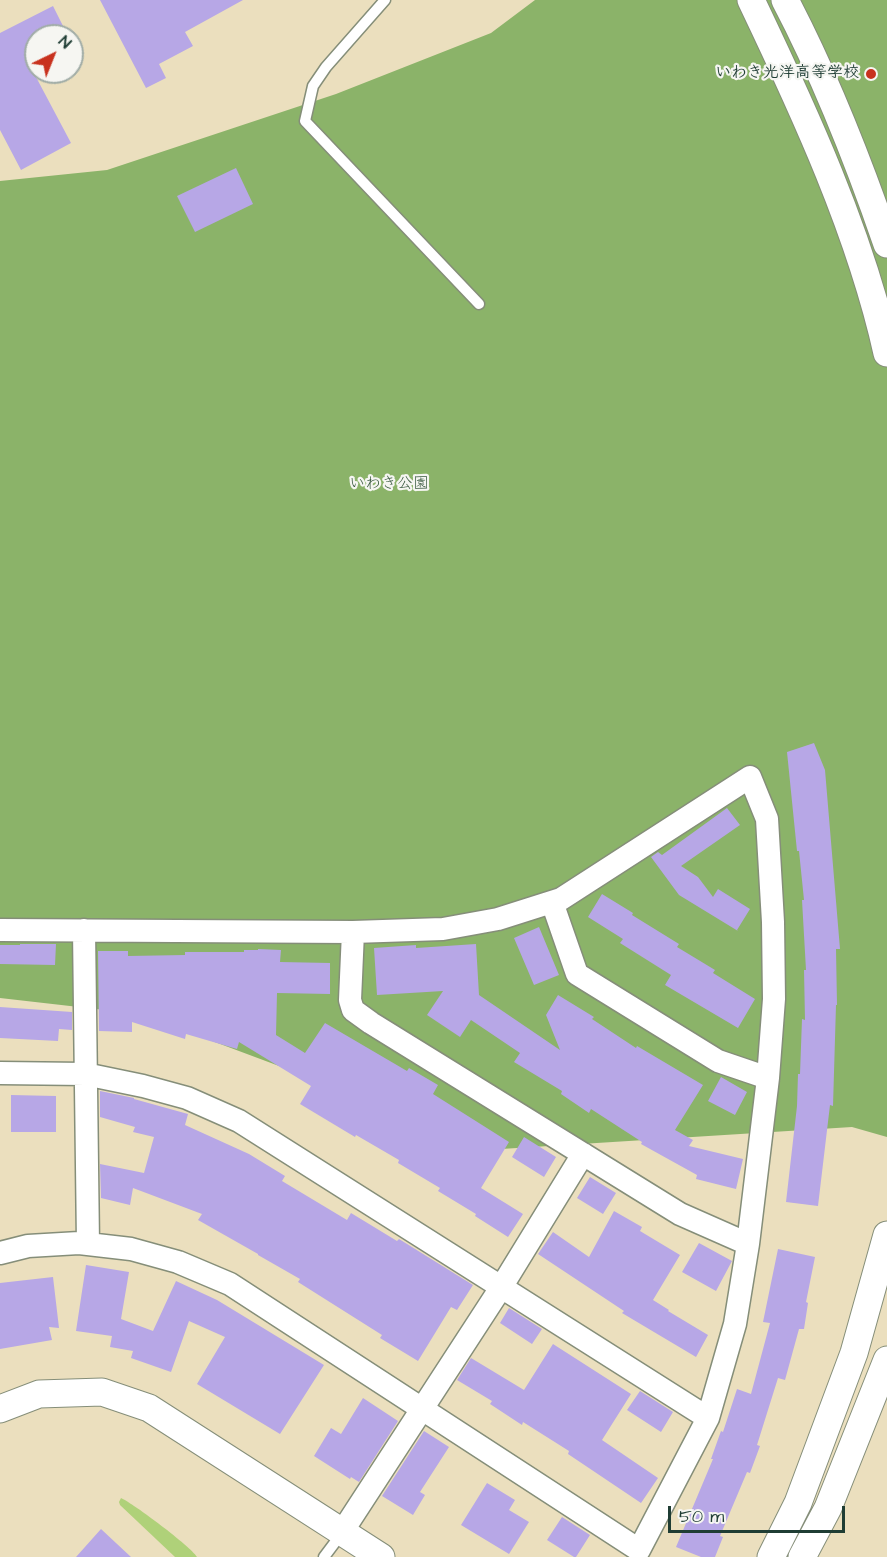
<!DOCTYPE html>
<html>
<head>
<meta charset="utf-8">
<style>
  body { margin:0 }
  #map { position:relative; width:887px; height:1557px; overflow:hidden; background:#ebdfbe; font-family:"Architects Daughter",sans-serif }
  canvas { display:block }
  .north { position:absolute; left:24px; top:24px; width:60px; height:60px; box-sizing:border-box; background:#f6f6f2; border:2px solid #a0aca6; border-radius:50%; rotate:43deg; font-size:16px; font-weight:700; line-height:24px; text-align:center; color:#1f3d34 }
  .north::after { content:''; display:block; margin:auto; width:21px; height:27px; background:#c8321e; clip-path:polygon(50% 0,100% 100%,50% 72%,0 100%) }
  .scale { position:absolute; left:668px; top:1506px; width:177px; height:27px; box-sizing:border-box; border:3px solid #1f3d34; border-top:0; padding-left:8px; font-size:18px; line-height:21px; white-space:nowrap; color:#1f3d34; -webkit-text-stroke:4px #f6f6f2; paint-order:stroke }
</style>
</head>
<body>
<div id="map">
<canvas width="887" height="1557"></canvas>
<div class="north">N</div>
<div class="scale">50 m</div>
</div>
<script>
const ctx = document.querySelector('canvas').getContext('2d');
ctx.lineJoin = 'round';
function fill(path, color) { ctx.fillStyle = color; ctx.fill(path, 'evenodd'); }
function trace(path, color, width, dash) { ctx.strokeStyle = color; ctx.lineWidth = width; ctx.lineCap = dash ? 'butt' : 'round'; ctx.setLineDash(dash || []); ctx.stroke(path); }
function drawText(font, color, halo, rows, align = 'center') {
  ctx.font = font + ' "Architects Daughter","Klee One",sans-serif'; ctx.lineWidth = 4.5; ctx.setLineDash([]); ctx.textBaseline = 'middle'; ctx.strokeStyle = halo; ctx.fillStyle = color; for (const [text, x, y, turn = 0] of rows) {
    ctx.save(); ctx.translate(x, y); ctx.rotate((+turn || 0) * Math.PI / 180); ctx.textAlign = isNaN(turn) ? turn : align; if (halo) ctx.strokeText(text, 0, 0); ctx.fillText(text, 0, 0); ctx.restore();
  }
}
const green = new Path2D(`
  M121,1498C134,1504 190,1546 197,1557H175L120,1505L119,1502Z`);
const forest = new Path2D(`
  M535,0H887V1137L852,1127L501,1149L140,1014L0,998V181L107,170L336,94L491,33Z`);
const building = new Path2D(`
  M100,0H243L185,32L193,46L159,64L166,78L146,88Z
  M53,6L68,36H36V77L71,143L21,170L0,130V33Z
  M236,168L253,204L195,232L177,196Z
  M814,743L825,770L840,949H836L837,1005H836L833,1106L830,1105L818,1206L786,1202L797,1106L798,1074H800L802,1019L805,1020L804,970H806L802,900H804L799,851H797L787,752Z
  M727,808L740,825L681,866L698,877L713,897L718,889L750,909L737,930L738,931L679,895L651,857L658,852L662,855Z
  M602,894L633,913L632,915L679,944L677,947L715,970L713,973L755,999L738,1028L665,985L671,975L620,943L623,939L588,917Z
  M539,927L559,975L534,985L514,938Z
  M20,944H56L55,965L0,964V945H20Z
  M476,944L479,995L560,1050L546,1015L558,995L594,1017L592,1019L636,1048L637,1046L703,1085L675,1130L693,1140L689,1146L743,1159L736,1189L696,1179L697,1175L641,1144L642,1142L591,1109L589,1113L561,1094L562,1091L514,1062L520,1053L471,1020L460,1037L427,1015L443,991L377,995L374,948L416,945V948Z
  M258,949L281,950L280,962L330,963V994L277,993L276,1035L305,1053L325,1023L407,1071L409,1068L438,1085L433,1094L509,1142L481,1188L523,1214L508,1237L475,1216L476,1214L438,1191L440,1188L398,1163L399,1160L356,1135L355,1137L300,1104L311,1086L239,1042L237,1049L186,1034L185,1039L132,1022V1032L99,1031L98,951H128V956L185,955V952H244V950H258Z
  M0,1007L72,1012V1030L59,1029L58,1041L0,1038Z
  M721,1077L747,1092L735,1115L708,1101Z
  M100,1091L134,1098V1099L188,1114L185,1125L249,1154L285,1176L282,1181L347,1220L351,1213L397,1241L399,1239L473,1285L457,1310L451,1307L418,1361L380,1338L382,1335L298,1282L300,1279L258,1255V1254L198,1220L202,1214L133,1188L130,1205L101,1198L100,1164L144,1173L154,1137L133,1132L135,1127L100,1117Z
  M11,1095L56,1096V1132H11Z
  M524,1137L556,1157L544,1177L512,1157Z
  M590,1177L616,1193L603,1214L577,1198Z
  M614,1211L642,1227L640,1231L680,1255L653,1300L669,1310L668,1311L708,1335L696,1357L622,1313L624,1311L538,1254L553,1232L589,1257Z
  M699,1243L732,1261L716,1291L682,1272Z
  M778,1249L815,1257L806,1302L808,1303L804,1329H799L785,1380L778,1378L757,1445L760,1446L750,1473L747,1472L720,1536L723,1537L715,1557H701L676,1547L713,1459H711L721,1431L723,1432L737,1389L751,1394L770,1323L763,1322Z
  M86,1265L129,1272L121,1319L153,1331L176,1281L217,1300L324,1365L280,1434L197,1384L225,1337L189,1321L171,1372L131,1358L133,1351L110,1347L112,1336L76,1331Z
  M53,1277L59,1328L49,1327L52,1340L0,1349V1283Z
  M509,1308L542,1329L532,1344L500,1323Z
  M553,1344L631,1394L602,1440L658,1478L641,1503L568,1454L569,1451L523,1422L522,1425L490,1404L492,1401L457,1380L471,1358L524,1390Z
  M640,1391L673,1412L661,1432L627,1410Z
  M363,1398L398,1421L359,1482L351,1477L350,1479L314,1456L331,1428L341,1434Z
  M424,1431L449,1447L420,1492L425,1495L413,1515L382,1496Z
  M487,1483L515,1500L509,1510L529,1522L509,1554L461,1525Z
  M562,1517L590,1535L576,1557H574L547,1540Z
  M101,1529L131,1557H76Z`);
const service = new Path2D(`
  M385,0L326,67L313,86L305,121L479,304
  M324,1557L342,1533`);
const minor = new Path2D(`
  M552,902L577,974L718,1061L768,1078
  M0,930L353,932L443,929L498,919L561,899L750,777L767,819L773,922L774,999L768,1078L748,1244L735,1324L708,1418L639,1550L230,1284L178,1262L131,1249L79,1243L28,1246L0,1253
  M84,930L88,1244
  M353,932L350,1000L353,1010L371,1023L680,1214L748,1244
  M0,1073L85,1074L143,1086L187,1098L239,1121L708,1418
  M342,1532L502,1286L583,1154`);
const tertiary = new Path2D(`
  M751,0C804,111 860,232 887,353
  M785,0C826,78 858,160 887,244
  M0,1409L39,1394L102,1392L149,1408L381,1557
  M771,1557L798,1503L854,1353L887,1235
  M802,1557L828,1508L887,1360`);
const markers = [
  [871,74,6,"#c8321e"]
];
const poiNames = [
  ["いわき光洋高等学校",859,74]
];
const parkNames = [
  ["いわき公園",389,485]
];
fill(green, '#afd179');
fill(forest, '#8bb369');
fill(building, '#b7a7e6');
trace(service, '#858e79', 13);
trace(minor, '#858e79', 25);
trace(tertiary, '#858e79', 29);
trace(service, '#fff', 10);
trace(minor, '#fff', 22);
trace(tertiary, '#fff', 27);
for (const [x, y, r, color] of markers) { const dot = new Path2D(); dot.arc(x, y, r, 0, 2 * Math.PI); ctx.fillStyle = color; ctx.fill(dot); trace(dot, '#f6f6f2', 2); }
drawText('bold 16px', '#1f3d34', '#f6f6f2', poiNames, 'right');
drawText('16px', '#3c5b42', '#f6f6f2', parkNames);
</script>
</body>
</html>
